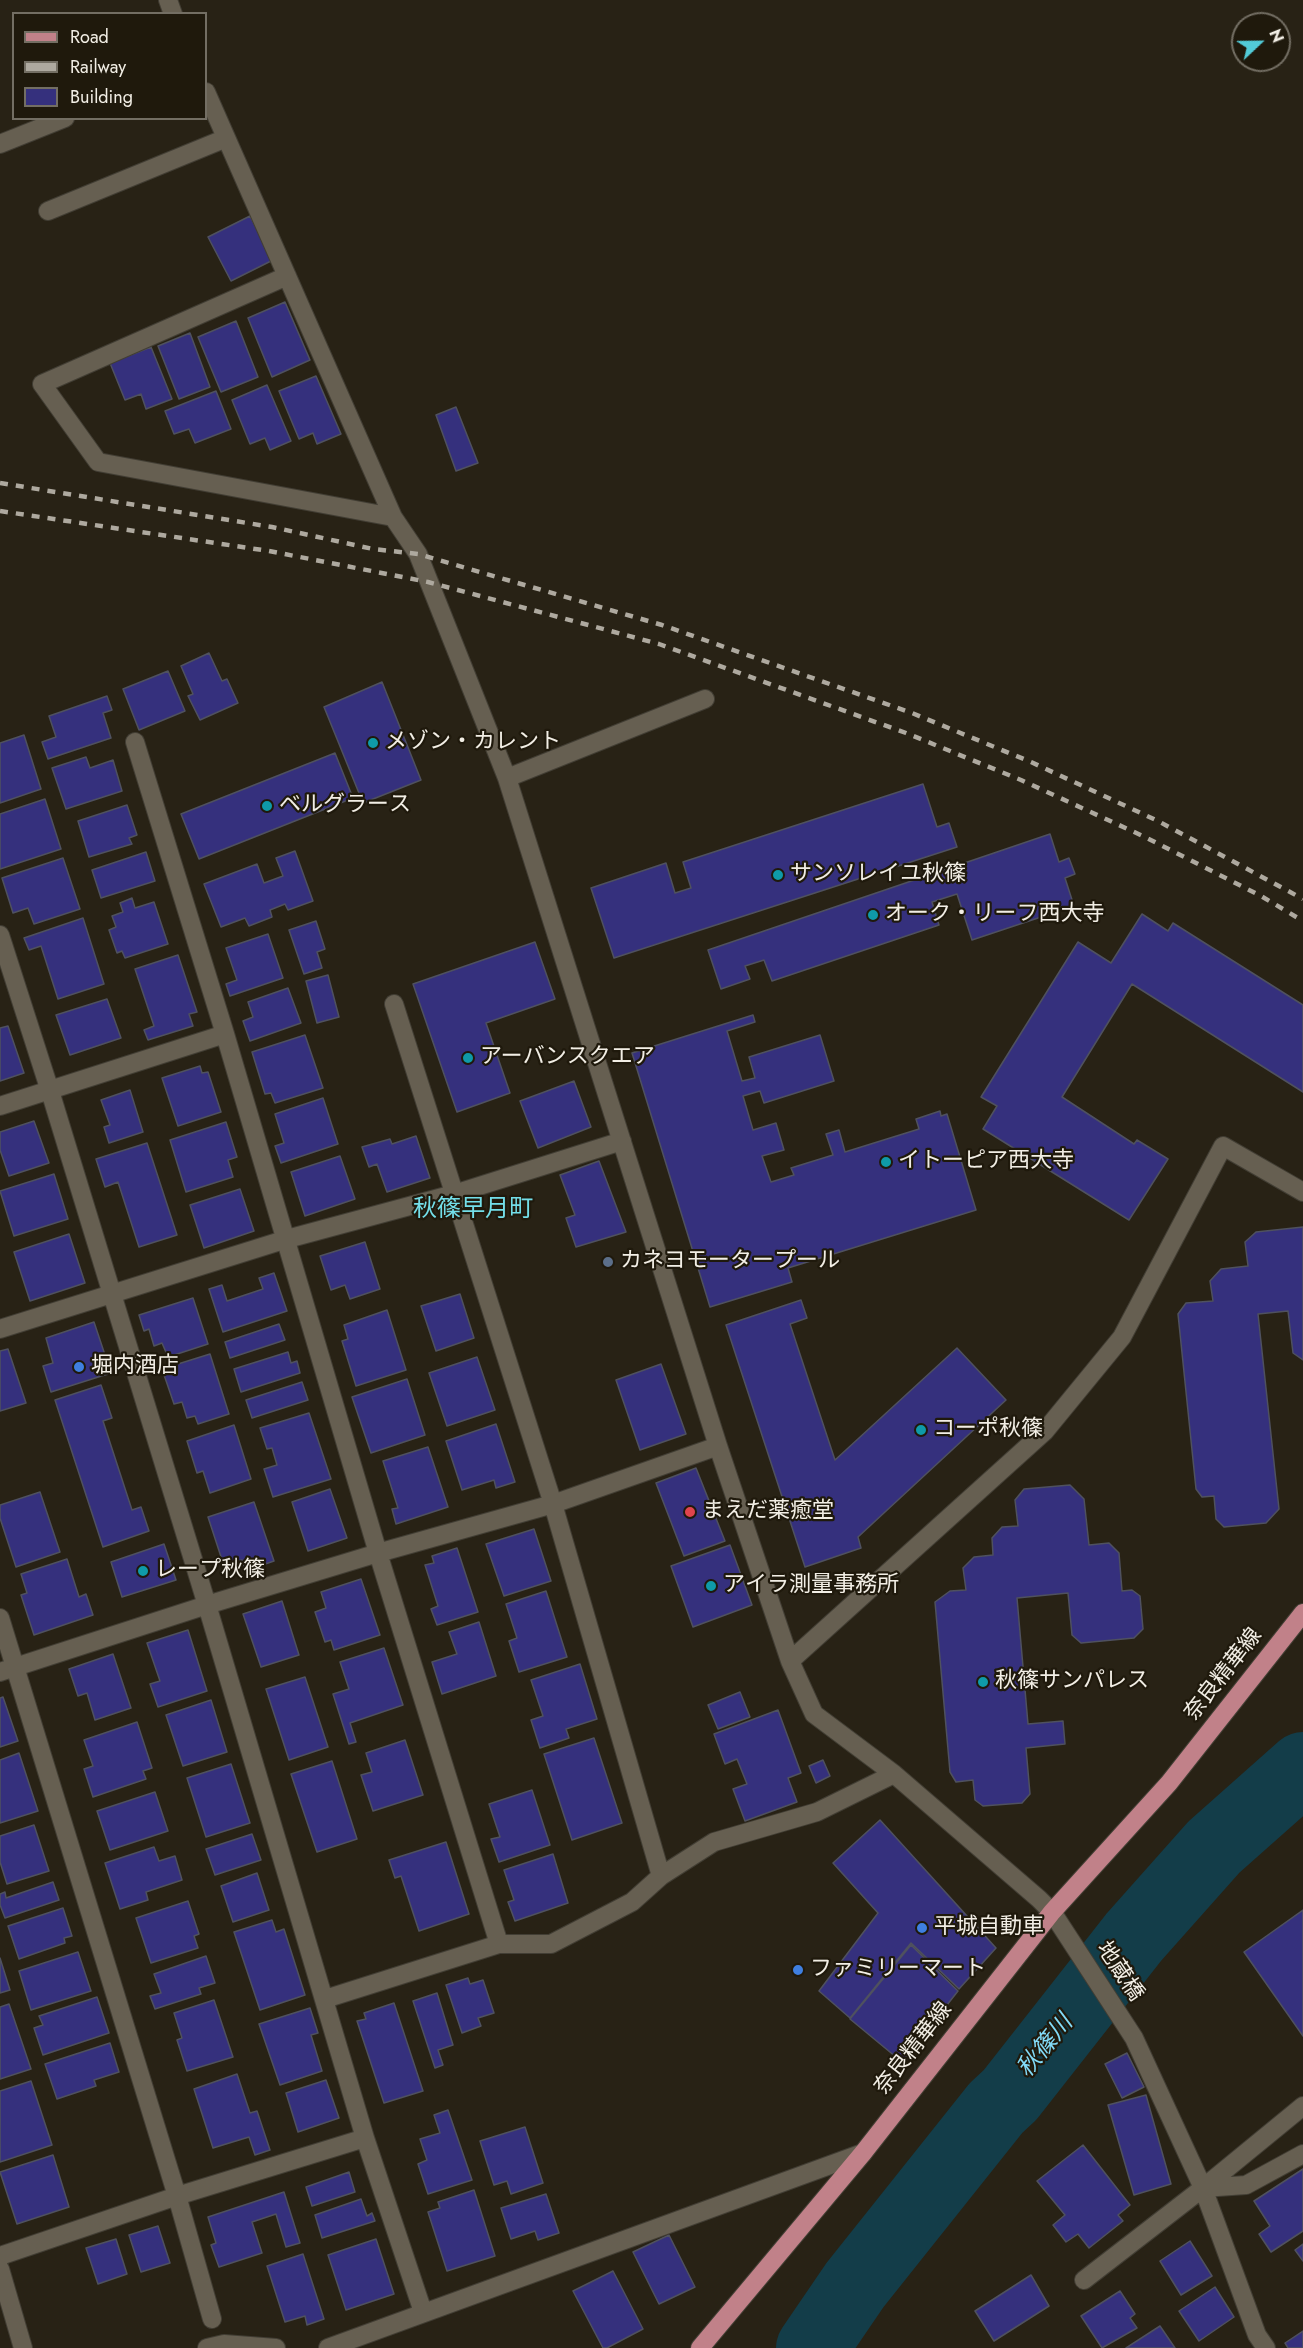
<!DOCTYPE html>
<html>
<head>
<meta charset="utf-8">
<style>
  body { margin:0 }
  #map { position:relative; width:1303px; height:2348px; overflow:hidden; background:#282215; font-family:Jost,sans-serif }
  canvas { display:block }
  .legend { position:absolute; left:12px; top:12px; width:195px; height:108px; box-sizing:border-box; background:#1f190c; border:2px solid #736e63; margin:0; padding:8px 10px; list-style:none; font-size:18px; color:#f2eee5 }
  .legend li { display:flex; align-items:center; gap:12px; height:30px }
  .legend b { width:30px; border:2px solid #736e63 }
  .north { position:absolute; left:1231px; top:12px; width:60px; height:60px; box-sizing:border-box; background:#1f190c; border:2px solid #736e63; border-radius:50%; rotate:68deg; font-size:16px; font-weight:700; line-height:24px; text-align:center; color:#f2eee5 }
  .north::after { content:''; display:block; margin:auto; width:21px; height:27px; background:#52cbd8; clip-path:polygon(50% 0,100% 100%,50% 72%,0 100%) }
</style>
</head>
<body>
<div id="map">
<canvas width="1303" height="2348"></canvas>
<ul class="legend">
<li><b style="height:8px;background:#c18189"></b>Road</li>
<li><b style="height:8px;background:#aea99f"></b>Railway</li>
<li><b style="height:16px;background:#35307d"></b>Building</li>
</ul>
<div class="north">N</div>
</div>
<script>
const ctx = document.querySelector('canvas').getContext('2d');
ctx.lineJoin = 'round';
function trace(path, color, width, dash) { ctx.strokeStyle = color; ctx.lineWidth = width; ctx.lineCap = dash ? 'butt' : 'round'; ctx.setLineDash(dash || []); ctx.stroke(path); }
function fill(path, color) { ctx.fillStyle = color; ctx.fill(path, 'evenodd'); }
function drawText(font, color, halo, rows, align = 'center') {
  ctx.font = font + ' Jost,"Noto Sans JP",sans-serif'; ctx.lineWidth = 4.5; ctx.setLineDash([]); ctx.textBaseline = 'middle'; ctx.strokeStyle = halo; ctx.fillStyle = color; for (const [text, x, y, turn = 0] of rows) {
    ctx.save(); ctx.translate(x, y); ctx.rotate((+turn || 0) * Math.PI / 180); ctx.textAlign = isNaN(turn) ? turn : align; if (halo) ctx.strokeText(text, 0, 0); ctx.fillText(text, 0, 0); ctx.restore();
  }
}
const river = new Path2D(`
  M812,2348L855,2285L996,2108L1010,2095L1134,1937L1214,1847L1303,1768`);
const building = new Path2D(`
  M250,216L273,260L231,281L208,237Z
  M285,302L310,360L272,377L248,318Z
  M236,321L258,377L221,392L198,337Z
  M190,333L210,387L179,399L158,346Z
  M151,347L172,399L146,409L141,394L125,400L110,363Z
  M316,376L341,434L317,444L313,433L299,439L279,391Z
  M267,385L291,441L270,450L265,438L250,444L232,400Z
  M216,391L231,429L195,443L189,429L174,434L165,411Z
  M456,407L478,463L456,471L436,415Z
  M209,653L222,681L227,679L238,703L200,720L188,696L193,694L181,666Z
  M168,671L185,711L139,730L123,689Z
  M382,682L421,780L363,803L324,707Z
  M107,696L112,710L103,713L111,738L48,759L42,742L56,737L49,716Z
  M24,735L41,789L0,803V743Z
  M335,753L353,798L199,859L181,814Z
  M86,757L90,768L113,760L122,791L66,809L52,768Z
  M923,784L937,827L949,823L957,847L614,958L591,888L666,863L675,893L691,888L683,862Z
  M45,799L61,849L0,869V814Z
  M127,805L137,835L129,838L132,844L89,857L78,821Z
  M1050,834L1059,862L1069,858L1075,874L1065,878L1074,906L972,940L957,894L932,902L939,925L772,981L764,960L745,966L750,979L721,989L708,950Z
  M295,851L313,901L288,910L285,904L270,910L272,917L249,926L245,918L221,927L204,884L257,864L264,883L283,876L276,858Z
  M146,852L155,881L101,898L92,870Z
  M63,858L80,909L34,924L28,908L13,913L2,878Z
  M132,898L135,908L154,902L168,944L125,958L122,951L117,953L109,930L116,927L112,916L123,912L120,903Z
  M1142,914L1168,931L1173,923L1303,1005V1092L1132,984L1062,1097L1134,1144L1137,1140L1168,1159L1129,1220L983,1129L997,1106L981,1097L1078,942L1111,963Z
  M83,918L104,984L58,999L41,946L29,950L24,938Z
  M316,921L325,949L317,952L322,968L304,974L289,930Z
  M268,934L283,978L230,996L226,984L237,980L226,948Z
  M535,942L555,999L486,1023L510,1093L457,1112L413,984Z
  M178,955L197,1012L189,1014L193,1026L148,1040L144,1030L154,1026L135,969Z
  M328,975L339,1017L317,1023L306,981Z
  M288,988L301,1023L250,1041L243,1021L253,1017L248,1002Z
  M107,999L121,1038L70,1055L56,1015Z
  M753,1015L755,1022L727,1031L742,1081L755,1078L749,1057L820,1035L834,1081L764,1103L760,1091L743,1096L753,1130L776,1123L784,1150L762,1156L771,1182L794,1175L791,1168L833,1155L826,1134L839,1130L845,1152L919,1129L916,1119L940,1111L941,1116L947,1114L976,1210L788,1268L792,1282L710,1307L632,1053Z
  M8,1026L24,1073L0,1081V1028Z
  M305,1035L323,1088L275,1103L271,1093L265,1094L252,1052Z
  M200,1066L202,1073L208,1072L221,1112L178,1126L162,1078Z
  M574,1081L591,1127L538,1148L520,1101Z
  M130,1090L143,1132L109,1143L104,1127L110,1125L101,1100Z
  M323,1098L338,1144L281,1163L275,1146L284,1143L275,1114Z
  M34,1121L49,1163L9,1176L0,1150V1132Z
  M226,1122L237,1157L228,1160L233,1177L186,1192L170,1140Z
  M416,1136L430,1178L387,1192L377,1164L369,1167L362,1147L390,1139L392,1144Z
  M147,1143L177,1235L139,1247L118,1182L105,1187L96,1159Z
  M340,1156L355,1199L305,1216L291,1172Z
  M599,1161L626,1232L576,1247L566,1218L575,1215L560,1175Z
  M54,1174L68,1219L14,1236L0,1191Z
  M240,1189L254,1231L204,1248L190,1205Z
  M1303,1227V1360L1293,1353L1288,1311L1258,1314L1279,1509L1266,1523L1224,1527L1216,1519L1214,1496L1202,1497L1196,1489L1178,1314L1186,1303L1213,1301L1210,1281L1221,1269L1248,1266L1245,1242L1256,1232Z
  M69,1234L85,1283L30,1301L14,1252Z
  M365,1242L380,1289L350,1299L345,1285L331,1290L320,1256Z
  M274,1273L287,1311L223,1332L209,1289L222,1285L227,1301L263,1289L259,1278Z
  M460,1294L474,1338L436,1351L421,1306Z
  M193,1298L208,1344L168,1357L162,1343L154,1346L149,1329L144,1331L139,1315Z
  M801,1300L807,1318L790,1324L835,1460L957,1348L1006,1400L858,1537L861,1548L805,1567L726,1325Z
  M387,1310L406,1370L356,1386L342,1341L348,1339L344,1325Z
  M94,1322L111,1373L51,1392L43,1366L53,1363L46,1338Z
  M279,1324L285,1340L230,1358L225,1342Z
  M8,1349L26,1403L0,1411V1351Z
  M288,1352L291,1363L297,1361L300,1373L241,1392L234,1369Z
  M210,1354L229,1414L198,1424L195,1416L187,1418L182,1402L174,1404L162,1369Z
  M477,1357L495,1410L447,1426L429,1373Z
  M661,1364L686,1434L640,1450L616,1380Z
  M407,1379L425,1435L371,1453L352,1397Z
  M302,1382L308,1400L252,1418L246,1400Z
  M101,1385L112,1418L103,1421L132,1510L141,1507L149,1531L103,1547L55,1400Z
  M309,1413L331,1479L273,1497L264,1469L277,1465L272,1448L267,1449L260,1428Z
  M496,1424L515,1482L496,1488L494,1480L462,1490L446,1441Z
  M234,1425L251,1479L210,1493L203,1471L197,1473L187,1441Z
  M428,1447L448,1507L396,1524L392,1509L398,1508L383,1461Z
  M696,1468L725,1541L684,1556L656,1483Z
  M1070,1485L1084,1499L1089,1545L1109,1543L1119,1553L1122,1591L1132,1590L1140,1596L1143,1629L1134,1638L1081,1643L1072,1635L1068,1593L1017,1598L1028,1724L1063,1721L1065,1744L1026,1748L1030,1794L1022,1803L983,1806L975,1800L973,1780L956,1782L950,1772L935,1602L950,1591L966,1590L963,1568L974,1557L993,1555L992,1538L1002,1527L1018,1526L1015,1500L1024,1489Z
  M330,1489L347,1538L308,1551L292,1502Z
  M40,1492L60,1552L16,1567L0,1518V1505Z
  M254,1502L274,1561L245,1571L242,1560L224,1566L208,1517Z
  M534,1529L551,1581L504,1596L486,1544Z
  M164,1544L176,1580L122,1597L111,1562Z
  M730,1545L752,1605L693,1627L671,1566Z
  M457,1548L478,1612L437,1625L431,1609L438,1606L425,1565L434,1563L432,1556Z
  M67,1559L79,1597L86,1594L93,1615L34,1635L21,1595L27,1593L21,1574Z
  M361,1579L380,1635L334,1650L331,1640L325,1642L315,1612L326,1608L321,1592Z
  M546,1591L567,1657L519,1672L509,1641L517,1638L506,1604Z
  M282,1601L299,1655L261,1667L243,1614Z
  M479,1622L496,1676L442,1694L432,1662L457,1654L449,1632Z
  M188,1630L207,1691L158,1707L150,1684L160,1681L147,1643Z
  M384,1648L403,1705L350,1723L356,1742L349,1744L333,1694L349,1689L340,1662Z
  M113,1654L131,1708L95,1720L87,1693L78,1696L69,1669Z
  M580,1664L597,1719L566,1729L569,1738L540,1748L531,1720L543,1716L531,1680Z
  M305,1677L328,1747L289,1760L266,1689Z
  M740,1692L750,1717L718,1729L708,1705Z
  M3,1697L18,1741L0,1747V1698Z
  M211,1700L227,1752L183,1766L166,1715Z
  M778,1710L801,1773L788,1778L797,1802L745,1821L733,1789L747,1784L737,1759L725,1764L714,1734Z
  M137,1722L152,1768L143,1771L146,1779L93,1797L84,1769L93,1766L84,1740Z
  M594,1738L622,1823L572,1840L544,1754Z
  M405,1740L423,1795L373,1811L361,1775L372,1772L366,1753Z
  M19,1753L38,1811L0,1823V1760Z
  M823,1760L830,1776L816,1783L809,1766Z
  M332,1761L357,1839L317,1852L291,1774Z
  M231,1764L250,1823L206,1837L187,1778Z
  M532,1790L550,1845L499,1862L491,1839L500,1837L489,1804Z
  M155,1792L168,1831L110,1850L97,1811Z
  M880,1820L996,1948L959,1989L911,1943L850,2018L819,1991L878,1913L833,1863Z
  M34,1825L49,1871L7,1884L0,1862V1836Z
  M252,1834L261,1860L215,1875L206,1849Z
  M446,1842L469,1914L419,1931L401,1876L395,1878L389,1860Z
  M154,1847L159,1861L175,1856L182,1880L146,1892L148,1900L120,1909L105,1863Z
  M553,1854L568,1903L515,1921L508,1902L514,1900L504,1870Z
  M257,1873L269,1910L233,1922L221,1886Z
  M53,1882L59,1900L5,1918L0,1905V1894L5,1892L6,1898Z
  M188,1901L199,1934L194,1936L198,1948L151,1963L136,1918Z
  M63,1908L72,1936L64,1938L65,1943L19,1959L8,1926Z
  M1303,1910V2036L1244,1952Z
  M272,1920L276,1932L284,1929L305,1995L260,2010L234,1932Z
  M911,1945L958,1991L902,2062L850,2019Z
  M78,1952L91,1991L31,2010L19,1971Z
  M206,1956L215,1983L199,1988L201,1994L155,2009L150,1996L161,1993L154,1974Z
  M0,1958L10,1990L0,1993Z
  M468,1978L470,1984L483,1980L494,2013L478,2018L481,2026L462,2033L446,1985Z
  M437,1993L453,2045L438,2050L443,2065L435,2068L413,2001Z
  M97,1997L109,2033L43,2055L34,2028L43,2025L39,2016Z
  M214,2000L233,2057L187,2071L177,2040L182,2038L174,2013Z
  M394,2003L423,2091L384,2103L357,2021L366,2019L364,2013Z
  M9,2004L31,2069L0,2079V2007Z
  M310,2008L318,2033L311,2035L322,2071L280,2085L259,2024Z
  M110,2043L119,2072L94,2080L96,2086L57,2099L45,2064Z
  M1127,2053L1144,2087L1122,2098L1105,2064Z
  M237,2074L250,2113L257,2111L270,2150L255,2155L249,2137L213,2148L194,2089Z
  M326,2080L339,2118L298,2132L286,2093Z
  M31,2081L52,2145L0,2162V2091Z
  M1146,2095L1171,2184L1134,2195L1108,2105Z
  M448,2110L472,2180L428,2194L418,2164L427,2160L420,2139L440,2133L434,2115Z
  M525,2127L543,2183L511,2194L507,2181L494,2185L480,2141Z
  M1083,2145L1130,2205L1118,2215L1123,2221L1089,2248L1078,2234L1066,2242L1053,2225L1065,2215L1037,2181Z
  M53,2155L69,2207L17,2224L0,2172Z
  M1303,2169V2231L1271,2252L1259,2234L1270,2226L1254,2201Z
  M349,2172L355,2192L312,2206L306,2187Z
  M474,2190L495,2256L447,2271L428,2212L440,2208L438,2202Z
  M284,2192L300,2243L286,2247L276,2214L252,2222L262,2253L219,2267L211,2245L216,2243L208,2217Z
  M546,2194L559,2233L538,2240L535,2231L511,2239L501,2208Z
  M361,2199L367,2216L372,2213L375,2221L322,2238L315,2215Z
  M158,2226L170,2263L141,2272L129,2235Z
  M669,2235L695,2287L659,2304L633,2252Z
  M116,2239L127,2274L98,2284L86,2248Z
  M376,2239L394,2294L346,2310L328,2255Z
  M1190,2241L1212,2276L1181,2295L1160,2261Z
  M1303,2244V2261L1295,2250Z
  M303,2254L324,2319L307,2325L305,2316L285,2322L267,2266Z
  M613,2271L643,2329L607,2348H603L573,2291Z
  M1031,2275L1049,2306L994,2341L975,2311Z
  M1215,2287L1234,2317L1199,2341L1179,2311Z
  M1120,2291L1135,2314L1130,2318L1137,2328L1102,2348L1081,2316Z
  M1160,2326L1175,2348H1126Z
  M1303,2331V2348H1288L1285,2343Z`);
const minor = new Path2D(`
  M168,0L173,14
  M206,92L393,517L418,554L507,778L718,1446L790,1661L814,1714L894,1774L1039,1899L1052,1912L1134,2038L1203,2188L1257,2335L1266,2348
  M0,144L65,118
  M48,211L224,139
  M287,276L42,384L98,462L393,517
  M135,742L225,1034L378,1553L499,1944
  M507,778L705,699
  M0,935L50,1091L207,1605L365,2138L177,2196L0,2256
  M394,1004L553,1504L661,1876
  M0,1106L225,1034
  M0,1329L287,1239L454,1194L622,1141
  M0,1618L177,2196L212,2319
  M790,1661L1045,1431L1122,1337L1223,1146L1303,1192
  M0,1672L207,1605L378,1553L553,1504L718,1446
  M325,1999L499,1944H551L632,1902L661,1876L714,1842L817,1812L894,1774
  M365,2138L423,2312
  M1203,2188L1303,2106
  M0,2269L23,2348
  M1084,2280L1203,2188L1246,2185L1303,2154
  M207,2348L224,2344L276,2348
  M328,2348L863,2153`);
const major = new Path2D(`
  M700,2348L863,2153L1052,1912L1169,1783L1303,1613`);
const rail = new Path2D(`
  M0,483L272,527L373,549L418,554L662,625L912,713L1031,762L1158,821L1303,899
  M0,511L269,551L428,582L659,644L906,733L1021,780L1145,837L1261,896L1303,921`);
const markers = [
  [373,743,6,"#0f9aa8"],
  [267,806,6,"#0f9aa8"],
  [778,875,6,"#0f9aa8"],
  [873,915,6,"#0f9aa8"],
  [468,1058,6,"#0f9aa8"],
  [886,1162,6,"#0f9aa8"],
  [608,1262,6,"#5c6f8a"],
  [79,1367,6,"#3f7fe0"],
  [921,1430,6,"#0f9aa8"],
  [690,1512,6,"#e0444e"],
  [143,1571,6,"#0f9aa8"],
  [711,1586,6,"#0f9aa8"],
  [983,1682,6,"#0f9aa8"],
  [922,1928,6,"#3f7fe0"],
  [798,1970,6,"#3f7fe0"]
];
const poiNames = [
  ["メゾン・カレント",385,743],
  ["ベルグラース",279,806],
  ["サンソレイユ秋篠",790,875],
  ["オーク・リーフ西大寺",885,915],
  ["アーバンスクエア",480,1058],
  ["イトーピア西大寺",898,1162],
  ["カネヨモータープール",620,1262],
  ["堀内酒店",91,1367],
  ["コーポ秋篠",933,1430],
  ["まえだ薬癒堂",702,1512],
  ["レープ秋篠",155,1571],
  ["アイラ測量事務所",723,1586],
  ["秋篠サンパレス",995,1682],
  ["平城自動車",934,1928],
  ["ファミリーマート",810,1970]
];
const streetNames = [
  ["奈良精華線",1224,1675,-52],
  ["地蔵橋",1119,1972,56],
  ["奈良精華線",914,2049,-52]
];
const neighbourhoodNames = [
  ["秋篠早月町",473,1210]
];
const waterNames = [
  ["秋篠川",1046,2047,-51]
];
trace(river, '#133d49', 72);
fill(building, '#35307d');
trace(building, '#4f515f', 1.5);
trace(minor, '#423e34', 20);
trace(major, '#423e34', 20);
trace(minor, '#665f51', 18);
trace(major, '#c18189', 18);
trace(rail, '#aea99f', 4.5, [8, 8]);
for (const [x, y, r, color] of markers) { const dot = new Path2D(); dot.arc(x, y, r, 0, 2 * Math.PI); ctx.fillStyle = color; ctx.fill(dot); trace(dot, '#1f190c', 2); }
drawText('22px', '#f2eee5', '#1f190c', poiNames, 'left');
drawText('22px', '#f2eee5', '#1f190c', streetNames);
drawText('24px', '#73dee9', '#1f190c', neighbourhoodNames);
drawText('italic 24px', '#82daf7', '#1f190c', waterNames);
</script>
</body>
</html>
